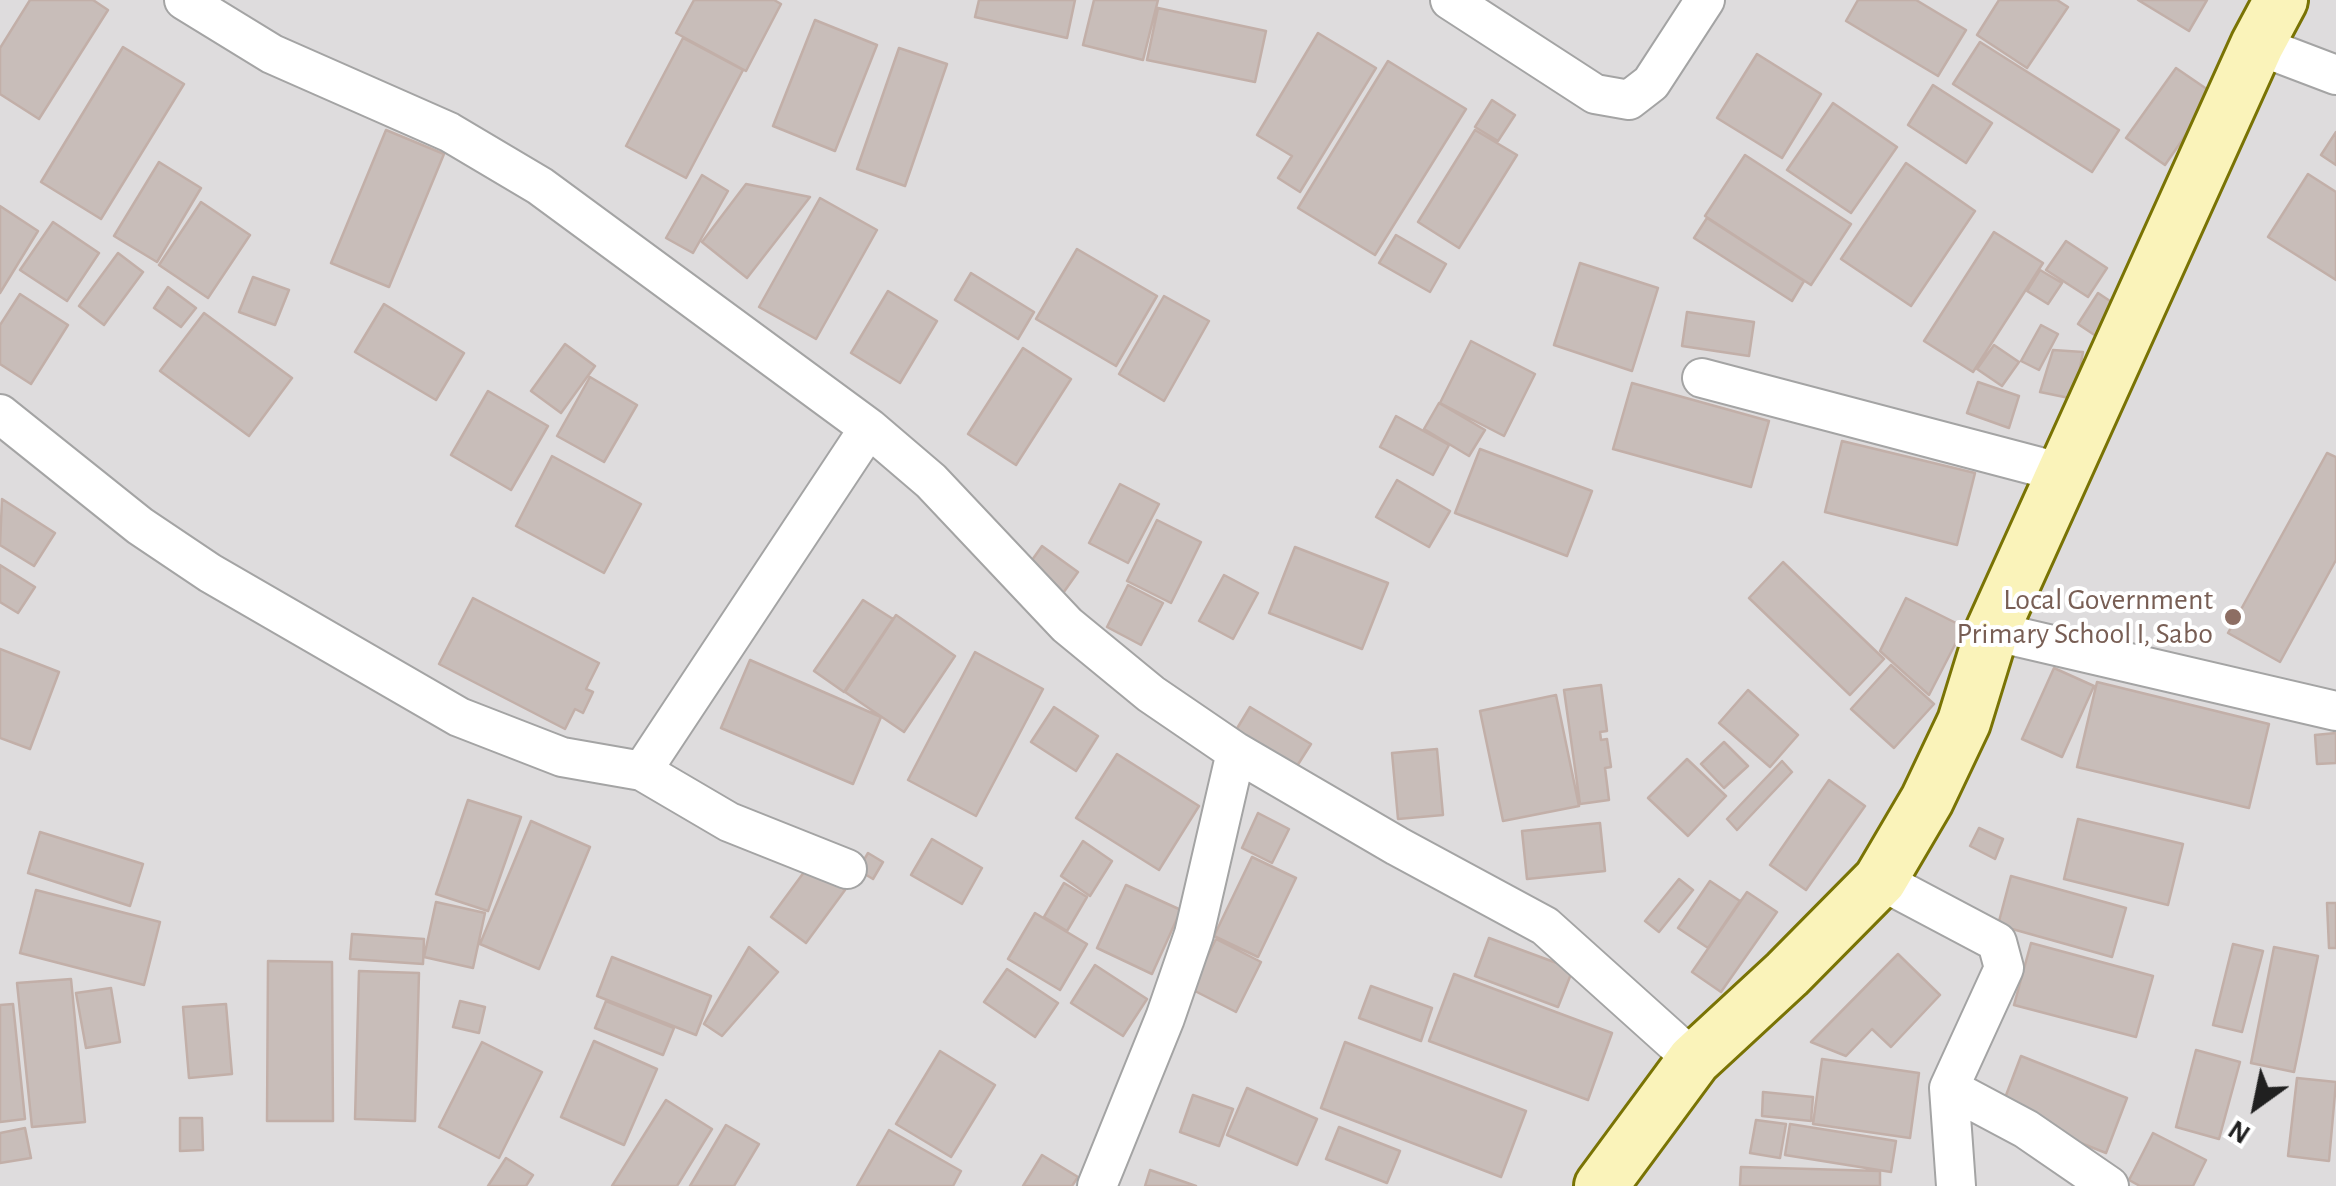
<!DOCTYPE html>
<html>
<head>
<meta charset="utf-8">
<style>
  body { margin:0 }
  #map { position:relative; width:2336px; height:1186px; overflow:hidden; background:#f0ebe6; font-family:"Alegreya Sans",sans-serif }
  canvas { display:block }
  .north { position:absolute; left:2206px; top:1056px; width:100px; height:100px; -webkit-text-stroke:8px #fff; paint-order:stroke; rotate:213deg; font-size:28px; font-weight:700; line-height:40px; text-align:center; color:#202020 }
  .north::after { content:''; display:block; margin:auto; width:35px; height:45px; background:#202020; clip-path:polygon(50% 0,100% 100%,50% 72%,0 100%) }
</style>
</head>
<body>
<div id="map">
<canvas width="2336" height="1186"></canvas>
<div class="north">N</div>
</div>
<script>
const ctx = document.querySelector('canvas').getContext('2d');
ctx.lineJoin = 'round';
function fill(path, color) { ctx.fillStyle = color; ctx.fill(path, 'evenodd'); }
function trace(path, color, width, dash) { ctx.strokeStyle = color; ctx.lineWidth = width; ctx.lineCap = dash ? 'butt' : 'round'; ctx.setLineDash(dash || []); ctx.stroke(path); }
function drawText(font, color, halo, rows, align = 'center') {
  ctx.font = font + ' "Alegreya Sans",sans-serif'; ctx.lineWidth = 8; ctx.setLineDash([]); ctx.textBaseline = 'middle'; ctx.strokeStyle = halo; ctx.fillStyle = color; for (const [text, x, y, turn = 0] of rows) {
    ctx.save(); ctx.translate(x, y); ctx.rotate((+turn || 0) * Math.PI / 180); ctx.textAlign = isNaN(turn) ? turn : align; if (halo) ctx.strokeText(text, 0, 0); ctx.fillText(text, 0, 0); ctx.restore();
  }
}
const residential = new Path2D(`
  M0,0H2336V1186H0Z`);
const building = new Path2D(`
  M30,0H93L108,10L39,119L0,94V48Z
  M694,0H774L781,4L746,71L676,33Z
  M979,0H1075L1067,38L975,17Z
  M1094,0H1158L1143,60L1083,45Z
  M1858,0H1916L1966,30L1938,76L1846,21Z
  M1999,0H2057L2068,7L2027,68L1977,35Z
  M2138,0H2207L2189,31Z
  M1158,8L1266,31L1255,82L1147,60Z
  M815,20L877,45L835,151L773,126Z
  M1318,33L1376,68L1300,192L1278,178L1292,156L1257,135Z
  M683,38L743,70L686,178L626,146Z
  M1980,42L2119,130L2092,172L1953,84Z
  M123,47L184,84L101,219L41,182Z
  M899,48L947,64L905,186L857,169Z
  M1757,54L1821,94L1782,158L1717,118Z
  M1388,61L1466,109L1375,255L1298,208Z
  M2176,68L2214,94L2165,165L2126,138Z
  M1933,85L1992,123L1966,163L1908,125Z
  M1492,100L1515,115L1498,141L1475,127Z
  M1833,103L1897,147L1851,213L1787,170Z
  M386,130L444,154L389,287L331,263Z
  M1475,130L1517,155L1459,248L1418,222Z
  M2336,132V165L2321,155Z
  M1745,155L1851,224L1811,285L1705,216Z
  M159,162L201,188L157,262L114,236Z
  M1906,163L1975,211L1911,306L1841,259Z
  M2308,174L2336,192V280L2268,237Z
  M702,175L728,191L693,253L666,238Z
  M746,184L810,197L747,278L702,242Z
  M820,198L877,230L816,339L759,307Z
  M201,202L250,235L208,298L159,265Z
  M0,206L38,231L0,293Z
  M1707,218L1804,281L1792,301L1694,238Z
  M53,222L99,253L67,301L20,270Z
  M1994,232L2043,263L1973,372L1924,341Z
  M1396,235L1446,264L1430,292L1379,263Z
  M2066,241L2107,268L2088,297L2046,270Z
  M1077,249L1157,296L1116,366L1036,319Z
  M118,253L143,272L104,325L79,306Z
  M1580,263L1658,288L1632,371L1554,345Z
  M2040,270L2062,283L2048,304L2027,291Z
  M971,273L1034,312L1018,339L955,300Z
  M253,277L289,290L275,325L239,312Z
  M168,287L196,308L181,327L154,308Z
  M888,291L937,321L900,383L851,353Z
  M2098,293L2116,305L2096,336L2078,324Z
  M20,294L68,325L31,384L0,364V325Z
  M1164,296L1209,321L1164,401L1119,374Z
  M384,304L464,353L436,400L355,352Z
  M1687,312L1754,322L1749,356L1682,346Z
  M204,313L292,378L249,436L160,371Z
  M2041,325L2058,334L2039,370L2021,361Z
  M1471,341L1535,374L1504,436L1440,403Z
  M565,344L595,366L561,413L531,391Z
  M1994,345L2019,362L2002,386L1977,369Z
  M1023,348L1071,379L1016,465L968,434Z
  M2053,350L2083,352L2074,399L2040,392Z
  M590,377L637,405L604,462L557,436Z
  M1978,382L2019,396L2009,428L1967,413Z
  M1632,383L1769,421L1751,487L1613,449Z
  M488,391L548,426L511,490L451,455Z
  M1439,403L1485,430L1469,456L1424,429Z
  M1396,416L1449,445L1433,475L1380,447Z
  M1842,441L1975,473L1957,545L1825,512Z
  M1480,449L1592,491L1567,556L1455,513Z
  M2327,453L2336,457V560L2280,662L2228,633Z
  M552,456L641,504L604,573L516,526Z
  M1397,480L1450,511L1429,547L1376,517Z
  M1120,484L1159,504L1128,563L1089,543Z
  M2,499L55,533L34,566L0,545Z
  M1157,520L1201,542L1171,603L1127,581Z
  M1042,546L1078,572L1061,596L1025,570Z
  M1295,547L1388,583L1362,649L1269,613Z
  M1783,562L1884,659L1850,695L1749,598Z
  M0,565L35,587L18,613L0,602Z
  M1224,575L1258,593L1233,639L1199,621Z
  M1128,585L1163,603L1141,645L1107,627Z
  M473,598L599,663L586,689L593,692L583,713L575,709L565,729L439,664Z
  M1906,598L1964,627L1929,695L1880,651Z
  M863,600L893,619L844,692L814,671Z
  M896,615L955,656L904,732L845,692Z
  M0,649L59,672L30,749L0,738Z
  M975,652L1043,689L976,816L908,780Z
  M750,660L881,717L853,784L721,728Z
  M1891,665L1934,704L1894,748L1851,709Z
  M2054,668L2094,686L2062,757L2022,739Z
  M2097,682L2269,724L2249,808L2077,767Z
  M1601,685L1607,731L1600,732L1601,740L1607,739L1611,767L1605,768L1609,800L1580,804L1564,690Z
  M1748,690L1798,735L1770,767L1719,723Z
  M1556,695L1579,806L1503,821L1480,711Z
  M1054,707L1098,736L1076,771L1031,742Z
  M1250,707L1311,744L1290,777L1230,740Z
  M2336,733V763L2317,764L2315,735Z
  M1724,742L1748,766L1724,788L1701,764Z
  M1437,749L1443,815L1398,819L1392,753Z
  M1117,754L1199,806L1159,870L1076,818Z
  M1687,759L1726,796L1688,836L1648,798Z
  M1782,761L1792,772L1737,830L1727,819Z
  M1829,780L1865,806L1806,890L1770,865Z
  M468,800L521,817L488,911L436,894Z
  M1258,813L1289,829L1272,863L1242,848Z
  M2078,819L2183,844L2168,905L2064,879Z
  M531,821L590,847L539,969L480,944Z
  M1600,823L1605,871L1527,879L1522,831Z
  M1979,828L2003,839L1995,859L1970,846Z
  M40,832L143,864L130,906L28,873Z
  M932,839L982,868L962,904L911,875Z
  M1083,841L1112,861L1090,896L1061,876Z
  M868,853L883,862L873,879L858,870Z
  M1252,857L1296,878L1258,957L1214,936Z
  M810,864L845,890L806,943L771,917Z
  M2011,876L2126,908L2112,957L1998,925Z
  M1679,879L1693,890L1659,932L1645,921Z
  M1710,881L1740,901L1708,948L1678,928Z
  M1064,883L1087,897L1067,931L1044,917Z
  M1126,885L1181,910L1152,974L1097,948Z
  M36,890L160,922L144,985L20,953Z
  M1747,892L1777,912L1721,992L1692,972Z
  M436,902L485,913L473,968L424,957Z
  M2327,903H2336V948H2329Z
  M1035,913L1087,944L1060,990L1008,959Z
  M352,934L424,939L423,964L350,959Z
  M1489,938L1573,969L1558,1007L1475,976Z
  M1216,939L1261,962L1236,1012L1191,989Z
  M2031,943L2153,976L2136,1037L2014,1005Z
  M2233,944L2263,951L2242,1032L2213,1025Z
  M749,947L778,972L722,1036L704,1024Z
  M2274,947L2318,956L2294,1072L2251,1063Z
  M1898,954L1940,995L1891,1047L1872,1029L1846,1056L1811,1042Z
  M612,957L711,996L696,1035L597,996Z
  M268,961L332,962L333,1121H267Z
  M1095,965L1147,999L1123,1036L1071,1003Z
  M1007,969L1058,1003L1035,1037L984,1002Z
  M359,971L419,973L415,1121L355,1119Z
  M1454,974L1612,1033L1588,1100L1429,1041Z
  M71,979L85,1122L32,1127L17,983Z
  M1371,986L1432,1008L1421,1041L1359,1018Z
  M111,988L120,1042L86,1048L76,993Z
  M460,1001L485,1007L479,1033L453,1027Z
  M606,1001L674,1028L663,1055L595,1028Z
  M13,1004L25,1119L0,1122V1005Z
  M226,1004L232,1074L189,1078L183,1007Z
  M594,1041L657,1069L624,1145L561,1117Z
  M482,1042L542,1072L499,1158L439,1127Z
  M1345,1042L1526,1111L1501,1177L1321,1108Z
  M2196,1050L2240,1062L2219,1139L2176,1127Z
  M940,1051L995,1085L951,1157L896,1124Z
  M2021,1056L2127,1098L2106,1153L2000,1111Z
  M1822,1059L1919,1073L1910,1138L1813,1124Z
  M2297,1078L2336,1082L2329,1161L2288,1156Z
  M1247,1088L1317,1119L1297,1165L1227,1135Z
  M1763,1092L1813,1097L1811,1121L1762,1116Z
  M1193,1095L1233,1109L1219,1146L1180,1132Z
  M666,1100L712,1129L677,1186H612Z
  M180,1118H202L203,1150L180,1151Z
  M1756,1120L1786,1124L1780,1158L1750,1153Z
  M1790,1124L1896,1141L1891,1172L1785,1155Z
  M726,1125L759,1144L734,1186H690Z
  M1339,1127L1400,1151L1387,1183L1326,1159Z
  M25,1128L31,1158L0,1163V1133Z
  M889,1130L961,1171L953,1186H857Z
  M2153,1133L2206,1160L2193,1186H2140L2129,1180Z
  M1042,1155L1078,1177L1072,1186H1023Z
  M506,1158L533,1175L526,1186H488Z
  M1741,1167L1880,1171V1186H1740Z
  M1150,1170L1196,1186H1145Z`);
const minor = new Path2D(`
  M184,0L272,54L449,132L540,186L869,428L931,481L1067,625L1151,694L1236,752L1397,846L1545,926L1694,1060
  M1450,0L1595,94L1629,100L1651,83L1705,0
  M2257,45L2336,75
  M1702,378L2063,473
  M0,414L140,526L210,573L459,717L562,757L642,771L869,428
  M1992,631L2336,711
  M642,771L729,822L847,869
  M1880,880L1997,942L2004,968L1949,1088L1956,1186
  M1949,1088L2026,1129L2109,1186
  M1097,1186L1165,1018L1194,934L1236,752`);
const secondary = new Path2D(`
  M1601,1186L1694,1060L1787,974L1880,880L1927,800L1964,722L1992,631L2257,45L2281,0`);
const markers = [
  [2233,617,10,"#8d6e63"]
];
const educationNames = [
  ["Local Government",2213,600],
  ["Primary School I, Sabo",2213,634]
];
fill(residential, '#dedcdd');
fill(building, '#c8bdb9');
trace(building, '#c2afa8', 2.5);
trace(minor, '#a4a4a4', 42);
trace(secondary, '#797304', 58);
trace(minor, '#fff', 38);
trace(secondary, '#faf3ba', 52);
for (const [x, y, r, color] of markers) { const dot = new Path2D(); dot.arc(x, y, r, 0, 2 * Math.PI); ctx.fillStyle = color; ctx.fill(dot); trace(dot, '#fff', 4); }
drawText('30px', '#785e54', '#fff', educationNames, 'right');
</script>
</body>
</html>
